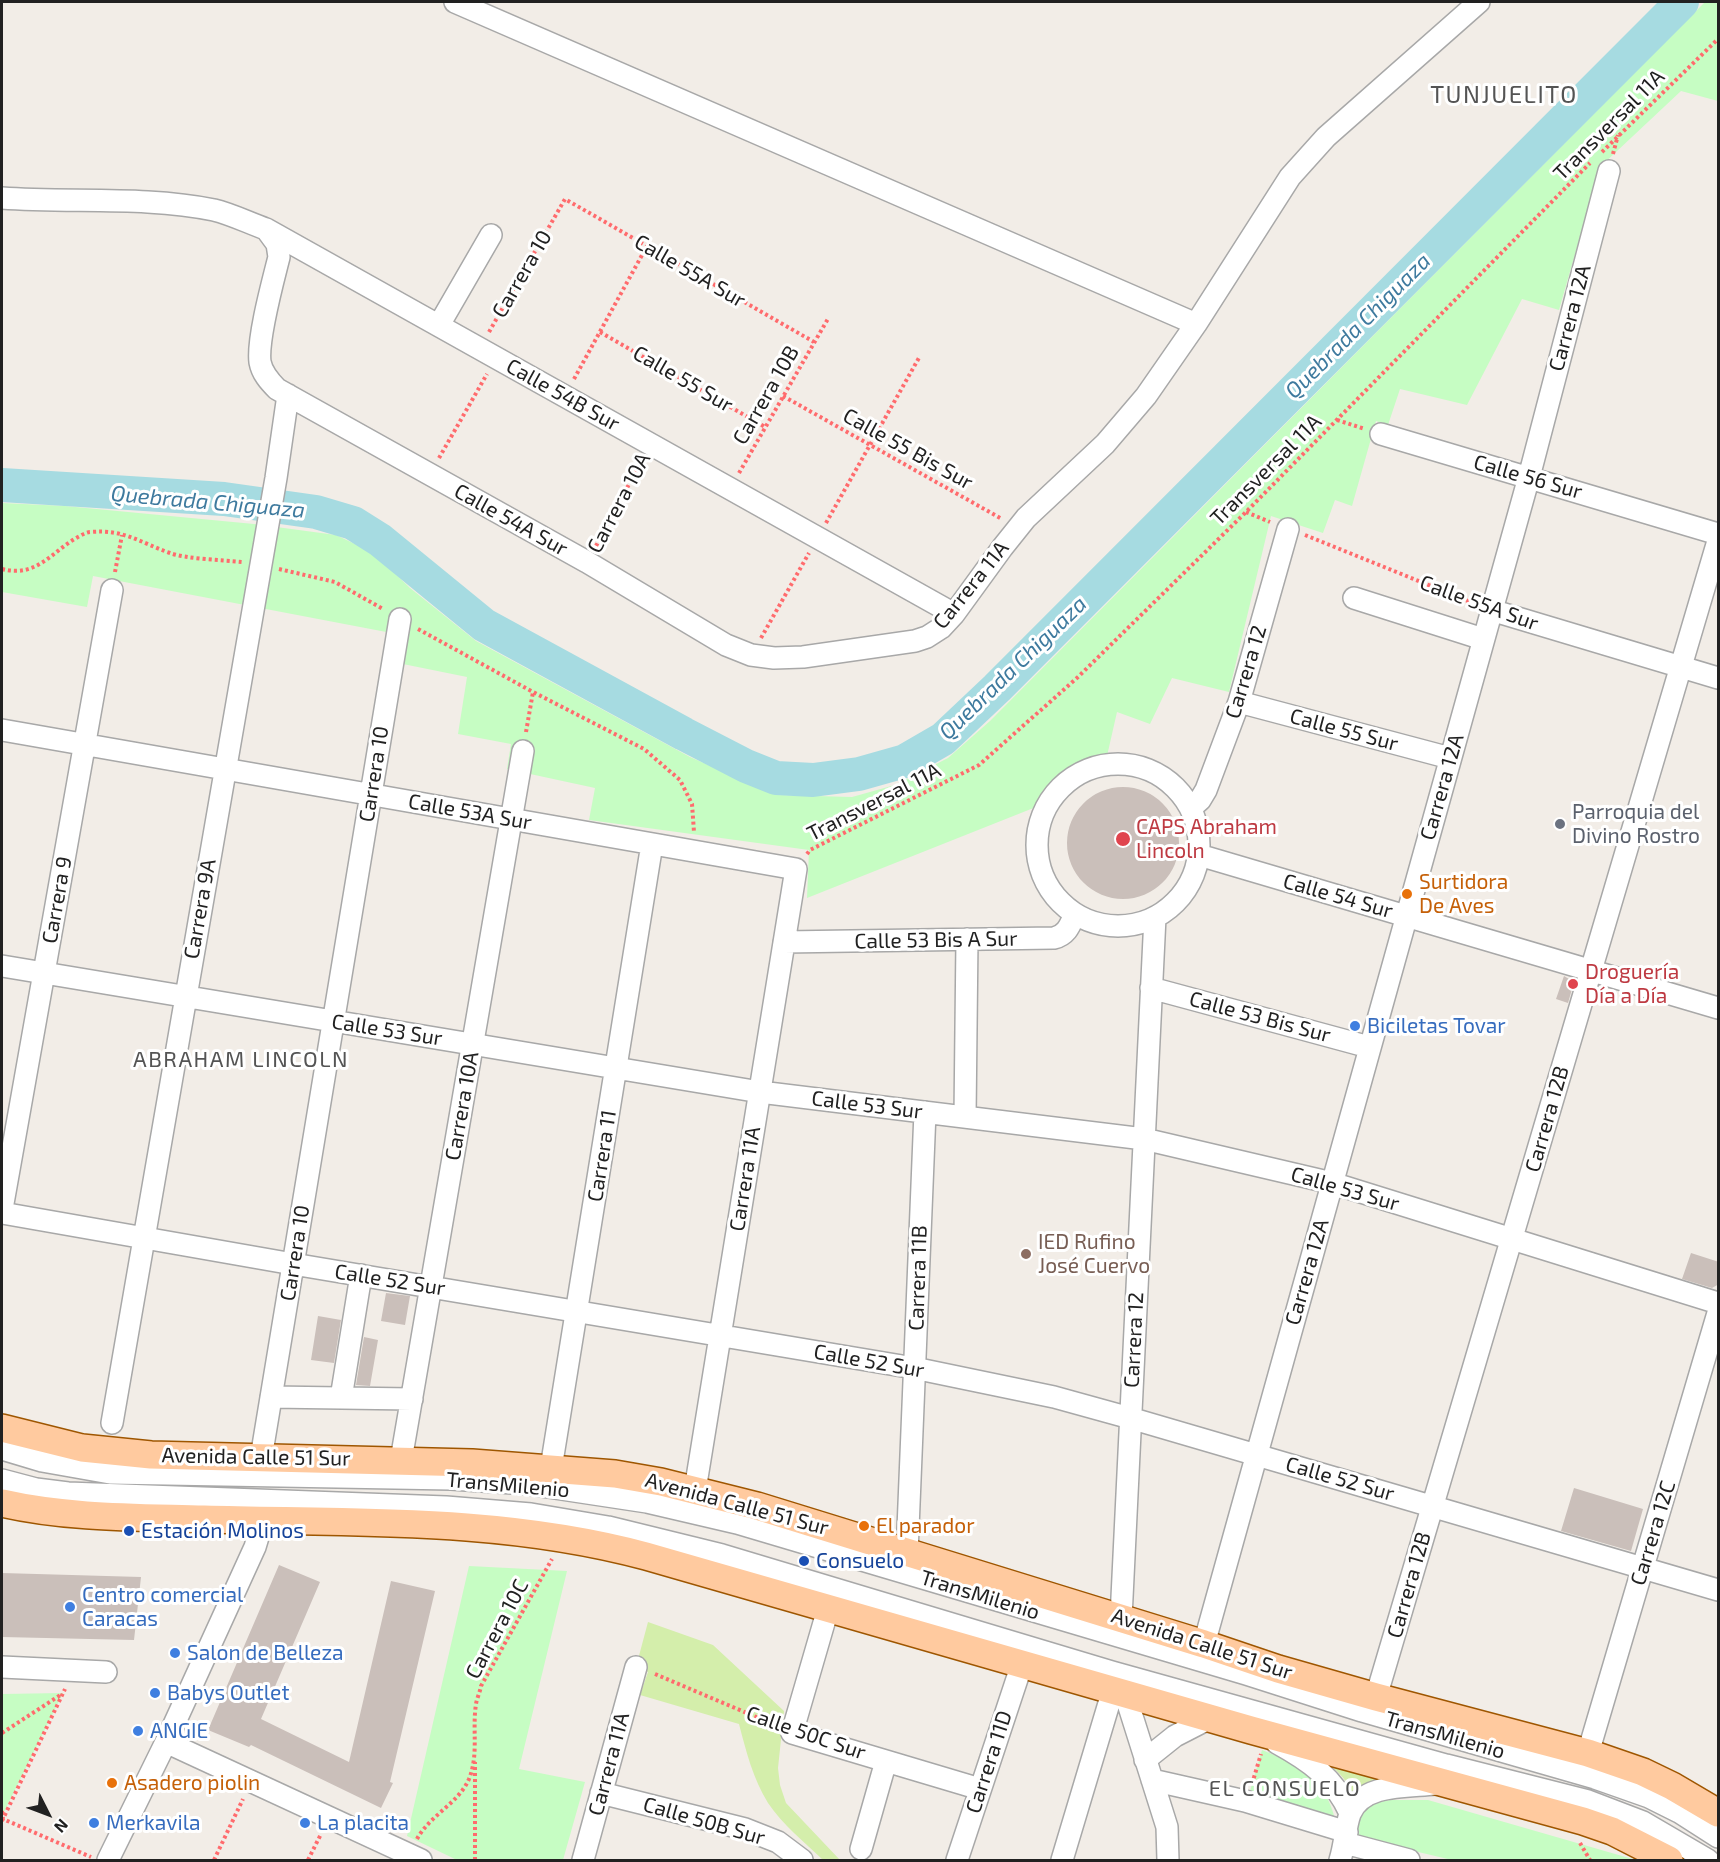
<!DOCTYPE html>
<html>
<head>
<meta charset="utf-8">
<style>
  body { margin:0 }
  #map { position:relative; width:1720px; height:1862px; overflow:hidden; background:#f2ede7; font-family:"Exo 2",sans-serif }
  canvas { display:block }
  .frame { position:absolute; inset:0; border:3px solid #212121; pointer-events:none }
  .north { position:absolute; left:18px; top:1784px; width:60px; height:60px; -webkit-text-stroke:4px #fff; paint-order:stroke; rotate:132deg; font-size:16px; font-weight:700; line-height:24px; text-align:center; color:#212121 }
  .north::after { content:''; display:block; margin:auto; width:21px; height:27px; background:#212121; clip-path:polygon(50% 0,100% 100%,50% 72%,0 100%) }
</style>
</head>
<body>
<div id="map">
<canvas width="1720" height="1862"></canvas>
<div class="frame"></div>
<div class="north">N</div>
</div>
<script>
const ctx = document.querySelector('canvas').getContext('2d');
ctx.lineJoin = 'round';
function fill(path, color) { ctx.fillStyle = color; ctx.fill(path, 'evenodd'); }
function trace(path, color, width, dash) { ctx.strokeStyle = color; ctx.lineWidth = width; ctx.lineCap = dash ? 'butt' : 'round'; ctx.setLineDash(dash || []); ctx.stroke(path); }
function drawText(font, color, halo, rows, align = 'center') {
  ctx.font = font + ' "Exo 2",sans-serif'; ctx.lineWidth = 6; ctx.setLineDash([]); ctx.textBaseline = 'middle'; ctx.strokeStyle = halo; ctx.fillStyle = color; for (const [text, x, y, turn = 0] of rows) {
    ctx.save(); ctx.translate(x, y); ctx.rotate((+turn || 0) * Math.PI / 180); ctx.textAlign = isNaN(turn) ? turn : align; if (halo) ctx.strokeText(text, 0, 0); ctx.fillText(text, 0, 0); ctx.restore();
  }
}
const grass = new Path2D(`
  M648,1622L713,1645L784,1711L778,1768L780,1785L786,1803L840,1860H823C804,1842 783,1825 768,1803C753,1779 746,1751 739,1724L640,1695L648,1672L636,1667Z
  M1319,1757L1383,1779L1371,1783L1353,1797C1348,1778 1334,1768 1319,1757Z`);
const park = new Path2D(`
  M1705,2H1718V101L1681,91L1600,167L1559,310L1522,299L1467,405L1400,389L1388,425L1376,421L1352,506L1335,500L1323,533L1271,516L1229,692L1172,678L1150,724L1117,712L1107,756C1070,767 1056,774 1036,807L807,898L809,850L589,820L595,788L507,769L511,744L458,734L467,677L398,663L402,635L93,576L87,607L2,592V503L65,506L254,524L336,535L374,553L410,588L476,641L690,757L778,795L852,797L895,785L948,758L990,721Z
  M469,1566L567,1571L519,1769L585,1782L563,1860H457L407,1836Z
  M63,1693L2,1816V1694Z
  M1262,1750C1299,1765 1325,1778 1335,1819L1248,1798Z
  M1390,1800H1428L1636,1860H1452L1355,1837C1363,1808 1360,1806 1390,1800Z`);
const river = new Path2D(`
  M2,485L224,499L316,512L353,523L380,540L484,625L684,734L746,766L776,778L813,780L859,774L905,761L943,739L997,688L1682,2`);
const building = new Path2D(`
  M1067 843a56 56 0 1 1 112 0a56 56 0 1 1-112 0Z
  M1564,976L1574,982L1568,1003L1556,999Z
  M1691,1253L1719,1262V1284L1712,1288L1682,1279Z
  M386,1293L410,1296L405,1325L381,1321Z
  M318,1316L341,1320L334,1363L311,1360Z
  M364,1337L378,1340L370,1386L356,1385Z
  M1574,1488L1643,1509L1631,1551L1561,1531Z
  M279,1565L320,1582L261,1719L349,1762L391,1581L435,1591L390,1782L393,1783L381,1808L251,1745L249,1747L208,1730Z
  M2,1573L141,1577L134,1640L2,1637Z`);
const path = new Path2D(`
  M1602,152L1718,39
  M1613,154L1618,135
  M489,332L565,199L814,342
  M600,332L765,427
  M574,379L647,246
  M783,396L1002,519
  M1337,420L1365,429
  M439,458L487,374
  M739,473L829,317
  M1246,512L1270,522
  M826,523L920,356
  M1305,535L1473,603
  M596,546L642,460
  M2,569C37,578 51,552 78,537C82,535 86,532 91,532C124,529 141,543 170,553C186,559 223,560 242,562
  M279,569L335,582L383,609
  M115,572L122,535
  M418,629L533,692L644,749L680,780L692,804L694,832
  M761,638L809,553
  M526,732L533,692
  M807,854L810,850L979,765L1078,677L1246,512L1590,163
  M655,1674L775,1725
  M2,1733L62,1694
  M1252,1784L1261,1754
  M2,1811L3,1819L91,1857
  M2,1821L65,1689
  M417,1839C430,1815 458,1804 469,1779C479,1754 472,1730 476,1704C477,1698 480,1692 481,1686L552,1559
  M1580,1843L1590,1860
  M214,1860L243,1799
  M308,1860L321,1834
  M475,1860V1762`);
const minor = new Path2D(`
  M455,2L1196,324
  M2,198C70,203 147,196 214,210C231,214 249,223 266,229L954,614
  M266,229L277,244L279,257C273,281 257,339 260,362C262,373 269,381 277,389L587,562L726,645L751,655L774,658L803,657L915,641L927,637L941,628L954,614L1002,548L1026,518L1105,444L1146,396L1196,324L1290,177L1326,137L1479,2
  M439,325L491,235
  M1381,434L1718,534
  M1354,598L1483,639
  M1491,610L1718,678
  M1239,702L1450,758
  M2,730L796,869L695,1490
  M1037 845a81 81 0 1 1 162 0a81 81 0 1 1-162 0Z
  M1191,808L1200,800L1206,790L1239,702L1288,529
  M1199,855L1718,1008
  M784,942L1054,938C1067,935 1070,925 1075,914
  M2,966L760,1092L1144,1139L1332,1183L1718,1303
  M1151,988L1369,1047
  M965,1117L967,939
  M2,1209L112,590
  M2,1213L293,1264L914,1368L1054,1397L1130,1418L1718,1590
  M271,1397L412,1399
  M341,1398L361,1275
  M112,1423L276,478L288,395
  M2,1449L42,1461L110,1473L451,1479L528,1484L647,1502L737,1523L1246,1674L1362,1711L1595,1778L1649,1797L1679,1812L1718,1837
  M401,1460L523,751
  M551,1468L652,844
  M260,1473L261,1458L400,619
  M2,1480L36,1489L68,1493L446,1507L531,1514L608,1527L722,1555L1112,1672L1446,1765L1588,1801L1643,1822L1708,1860
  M907,1553L925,1112
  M828,1609L792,1733L980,1789
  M1121,1618L1155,917
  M1204,1644L1529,477L1609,171
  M2,1667L106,1672
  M1125,1694L1167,1827L1168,1860
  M1376,1697L1718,541
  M166,1742L421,1860
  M1277,1743C1310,1761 1334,1778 1350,1813
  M1588,1753L1718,1313
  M1145,1760L1175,1736L1210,1718
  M1152,1780L1245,1801L1347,1832
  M601,1793L745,1829L778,1842L802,1860
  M1345,1843L1409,1860
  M861,1849L886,1761
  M108,1860L166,1742L255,1547L258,1537L260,1504
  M583,1860L636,1667
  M957,1860L1022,1664
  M1062,1860L1113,1690
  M1340,1860C1345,1845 1345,1828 1350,1814C1362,1783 1408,1787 1435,1784`);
const major = new Path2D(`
  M2,1428L82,1448L151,1455L472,1463L615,1474L661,1482L757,1506L1204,1644L1278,1669L1376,1697L1588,1753L1643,1772L1672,1786L1718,1813
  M2,1503C68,1518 137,1517 204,1519C352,1523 502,1517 646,1556L1251,1730L1583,1821L1612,1831L1669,1860`);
const markers = [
  [1560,824,6,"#6b7280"],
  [1123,839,8,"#e0444e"],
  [1407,894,6,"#e8710a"],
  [1573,984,6,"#e0444e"],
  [1355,1026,6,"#3f7fe0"],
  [1026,1254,6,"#8d6e63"],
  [864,1526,6,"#e8710a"],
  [129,1531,6,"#1a4fb4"],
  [804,1561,6,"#1a4fb4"],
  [70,1607,6,"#3f7fe0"],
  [175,1653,6,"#3f7fe0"],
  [155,1693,6,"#3f7fe0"],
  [138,1731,6,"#3f7fe0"],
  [112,1783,6,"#e8710a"],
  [94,1823,6,"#3f7fe0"],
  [305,1823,6,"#3f7fe0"]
];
const streetNames = [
  ["Transversal 11A",1609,125,-45],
  ["Calle 55A Sur",690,271,30],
  ["Carrera 10",522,274,-60],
  ["Carrera 12A",1570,318,-75],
  ["Calle 55 Sur",683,379,30],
  ["Calle 54B Sur",563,395,29],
  ["Carrera 10B",766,395,-60],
  ["Calle 55 Bis Sur",908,449,29],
  ["Transversal 11A",1266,470,-45],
  ["Calle 56 Sur",1528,477,16],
  ["Carrera 10A",619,503,-62],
  ["Calle 54A Sur",511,520,29],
  ["Carrera 11A",971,585,-51],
  ["Calle 55A Sur",1479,603,20],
  ["Carrera 12",1246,672,-73],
  ["Calle 55 Sur",1344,730,15],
  ["Carrera 10",374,774,-81],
  ["Carrera 12A",1442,787,-74],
  ["Transversal 11A",874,802,-27],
  ["Calle 53A Sur",470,812,10],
  ["Calle 54 Sur",1338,896,16],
  ["Carrera 9",57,900,-80],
  ["Carrera 9A",200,909,-80],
  ["Calle 53 Bis A Sur",936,940,-1],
  ["Calle 53 Bis Sur",1260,1017,15],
  ["Calle 53 Sur",387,1030,9],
  ["Calle 53 Sur",867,1105,7],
  ["Carrera 10A",462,1106,-80],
  ["Carrera 12B",1547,1119,-74],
  ["Carrera 11",602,1156,-81],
  ["Carrera 11A",745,1179,-81],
  ["Calle 53 Sur",1345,1189,16],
  ["Carrera 10",295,1253,-81],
  ["Carrera 12A",1307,1272,-74],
  ["Carrera 11B",918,1278,-88],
  ["Calle 52 Sur",390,1280,9],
  ["Carrera 12",1134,1340,-87],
  ["Calle 52 Sur",869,1361,10],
  ["Avenida Calle 51 Sur",256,1457,1],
  ["Calle 52 Sur",1340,1479,16],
  ["TransMilenio",508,1485,5],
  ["Avenida Calle 51 Sur",737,1504,15],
  ["Carrera 12C",1653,1533,-73],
  ["Carrera 12B",1409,1585,-74],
  ["TransMilenio",980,1595,17],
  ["Carrera 10C",497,1629,-62],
  ["Avenida Calle 51 Sur",1202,1644,18],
  ["Calle 50C Sur",806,1733,19],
  ["TransMilenio",1445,1735,16],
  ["Carrera 11D",989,1762,-72],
  ["Carrera 11A",609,1764,-75],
  ["Calle 50B Sur",704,1821,16]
];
const worshipNames = [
  ["Parroquia del",1572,812],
  ["Divino Rostro",1572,836]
];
const healthNames = [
  ["CAPS Abraham",1136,827],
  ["Lincoln",1136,851],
  ["Droguería",1585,972],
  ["Día a Día",1585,996]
];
const foodNames = [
  ["Surtidora",1419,882],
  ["De Aves",1419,906],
  ["El parador",876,1526],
  ["Asadero piolin",124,1783]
];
const shopNames = [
  ["Biciletas Tovar",1367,1026],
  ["Centro comercial",82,1595],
  ["Caracas",82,1619],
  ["Salon de Belleza",187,1653],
  ["Babys Outlet",167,1693],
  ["ANGIE",150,1731],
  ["Merkavila",106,1823],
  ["La placita",317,1823]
];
const educationNames = [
  ["IED Rufino",1038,1242],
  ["José Cuervo",1038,1266]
];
const transitNames = [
  ["Estación Molinos",141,1531],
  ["Consuelo",816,1561]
];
const waterNames = [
  ["Quebrada Chiguaza",1358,326,-45],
  ["Quebrada Chiguaza",208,502,5],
  ["Quebrada Chiguaza",1013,668,-44]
];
const neighbourhoodNames = [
  ["ABRAHAM LINCOLN",241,1060],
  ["EL CONSUELO",1285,1789]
];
const quarterNames = [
  ["TUNJUELITO",1504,95]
];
fill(grass, '#d4eeab');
fill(park, '#c6fdc3');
trace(river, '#a6dbe1', 34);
fill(building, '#cabfba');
trace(minor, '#a8a8a8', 24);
trace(major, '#9e5600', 30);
trace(path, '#ff6b6d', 4, [3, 3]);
trace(minor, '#fff', 21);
trace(major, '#ffca9f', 27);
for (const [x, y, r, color] of markers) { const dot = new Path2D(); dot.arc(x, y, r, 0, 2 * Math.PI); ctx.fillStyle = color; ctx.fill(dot); trace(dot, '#fff', 2); }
drawText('21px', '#212121', '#fff', streetNames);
drawText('21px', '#5b616d', '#fff', worshipNames, 'left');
drawText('21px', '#be3a42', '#fff', healthNames, 'left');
drawText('21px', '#c56008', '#fff', foodNames, 'left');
drawText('21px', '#366cbe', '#fff', shopNames, 'left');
drawText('21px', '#785e54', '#fff', educationNames, 'left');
drawText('21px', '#164399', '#fff', transitNames, 'left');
drawText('italic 22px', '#3e7a9e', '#fff', waterNames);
ctx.letterSpacing = '1.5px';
drawText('22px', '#545454', '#fff', neighbourhoodNames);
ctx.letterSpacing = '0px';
ctx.letterSpacing = '1.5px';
drawText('24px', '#545454', '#fff', quarterNames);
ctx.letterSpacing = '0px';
</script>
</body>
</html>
